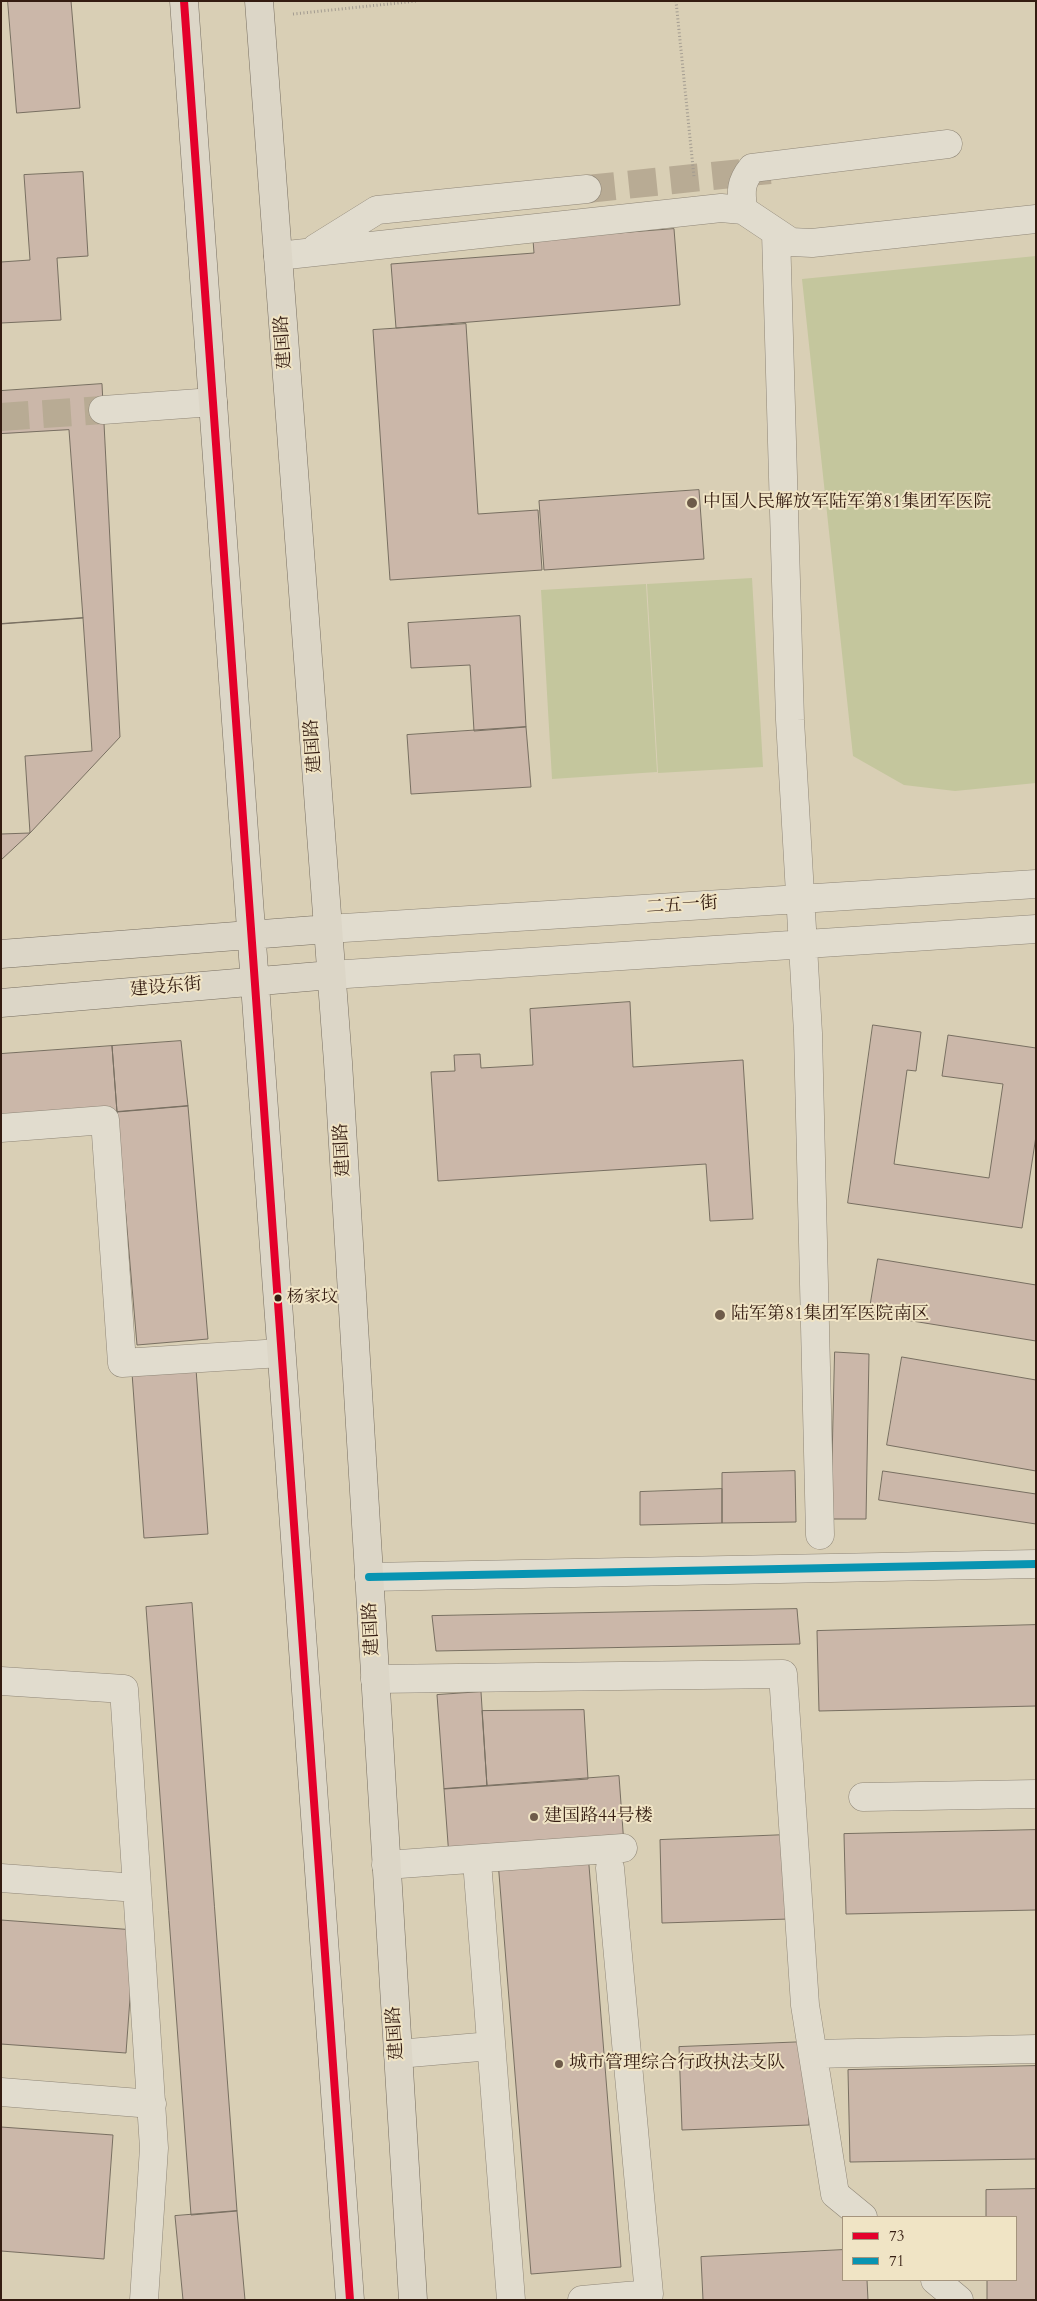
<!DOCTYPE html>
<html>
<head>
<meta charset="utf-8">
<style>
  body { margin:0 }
  #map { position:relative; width:1037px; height:2301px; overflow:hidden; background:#d9cfb5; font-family:Cardo,serif }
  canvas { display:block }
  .frame { position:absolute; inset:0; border:2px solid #341c11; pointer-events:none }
  .legend { position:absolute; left:842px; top:2216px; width:175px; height:65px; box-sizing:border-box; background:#f0e4c5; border:1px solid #a5947d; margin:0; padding:6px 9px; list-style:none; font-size:15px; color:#341c11 }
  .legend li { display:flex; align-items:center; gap:10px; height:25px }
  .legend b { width:25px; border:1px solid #a5947d }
</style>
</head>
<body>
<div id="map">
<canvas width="1037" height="2301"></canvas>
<div class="frame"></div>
<ul class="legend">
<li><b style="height:6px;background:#e4002b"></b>73</li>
<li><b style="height:6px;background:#0894b2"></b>71</li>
</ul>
</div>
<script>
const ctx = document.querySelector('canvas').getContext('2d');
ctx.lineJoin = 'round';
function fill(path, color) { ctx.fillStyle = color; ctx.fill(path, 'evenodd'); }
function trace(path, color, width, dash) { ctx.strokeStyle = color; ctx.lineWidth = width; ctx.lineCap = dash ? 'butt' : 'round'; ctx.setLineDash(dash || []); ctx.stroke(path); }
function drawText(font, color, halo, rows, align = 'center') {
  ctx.font = font + ' Cardo,"Noto Serif SC",serif'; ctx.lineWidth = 4; ctx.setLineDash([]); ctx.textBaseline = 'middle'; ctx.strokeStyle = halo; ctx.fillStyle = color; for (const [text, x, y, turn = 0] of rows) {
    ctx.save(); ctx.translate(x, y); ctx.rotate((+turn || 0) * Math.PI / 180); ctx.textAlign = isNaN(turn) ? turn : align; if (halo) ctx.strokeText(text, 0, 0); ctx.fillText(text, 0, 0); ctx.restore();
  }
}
const green = new Path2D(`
  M1036,256V783L955,791L904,785L853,756L802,279Z
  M752,578L763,767L658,773L647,584Z
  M646,584L657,772L552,779L541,590Z`);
const building = new Path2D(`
  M8,1H71L80,108L17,113Z
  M83,172L88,256L57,258L61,320L1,323V262L30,260L24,175Z
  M674,229L680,305L396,328L391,264L534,253L533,240Z
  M466,324L478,514L538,510L542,570L390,580L373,330Z
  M102,384L120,737L30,833L1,860V391Z
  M69,430L83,618L1,624V434Z
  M699,490L704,559L544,570L539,501Z
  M520,616L526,727L474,731L470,665L411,668L408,623Z
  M83,618L92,751L25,756L30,833L1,834V624Z
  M526,727L531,787L411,794L407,735Z
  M630,1002L633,1067L743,1060L753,1219L710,1221L706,1164L438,1181L431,1072L455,1071L454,1055L480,1054L481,1068L533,1065L530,1009Z
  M873,1025L921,1032L916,1071L907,1070L894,1164L989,1178L1003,1084L942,1076L948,1035L1036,1048V1136L1022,1228L848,1203Z
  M181,1041L188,1106L117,1112L112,1046Z
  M112,1046L117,1112L1,1120V1054Z
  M188,1106L208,1339L137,1345L117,1112Z
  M878,1259L1036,1285V1341L869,1314Z
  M835,1352L869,1354L866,1519H831Z
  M902,1357L1036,1380V1471L887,1445Z
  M196,1369L208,1534L144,1538L132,1373Z
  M795,1471L796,1522L722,1523V1473Z
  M883,1471L1036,1494V1524L879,1500Z
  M722,1489V1523L640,1525V1492Z
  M192,1603L237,2211L191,2215L146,1607Z
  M797,1609L800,1644L436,1651L432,1616Z
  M1036,1625V1706L819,1711L817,1631Z
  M481,1692L487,1786L444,1789L437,1695Z
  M584,1710L588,1779L487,1786L482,1711Z
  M619,1776L624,1845L449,1857L444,1789Z
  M1036,1830V1910L846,1914L844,1834Z
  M786,1835L789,1919L662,1923L660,1840Z
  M588,1853L621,2267L531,2274L498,1861Z
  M1,1920L135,1930L126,2053L1,2044Z
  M806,2042L809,2125L682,2130L679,2047Z
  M1036,2066V2159L850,2162L848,2070Z
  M1,2127L113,2135L104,2259L1,2251Z
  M1036,2189V2300H987V2280H1016V2217H986V2190Z
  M237,2211L245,2300H183L175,2216Z
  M843,2250V2280H867L868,2300H703L701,2257Z`);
const minorTunnel = new Path2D(`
  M587,189L770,170
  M1,417L103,410`);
const path = new Path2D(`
  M676,1L694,177
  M293,14L417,1`);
const minor = new Path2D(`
  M743,210C741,191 740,183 752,168L948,144
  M776,233L790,720L808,1033L820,1535
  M316,248L377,210L587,189
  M278,256L721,208L743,210L791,242L812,243L1036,219
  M103,410L213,402
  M328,929L1036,884
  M331,975L1036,929
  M1,1128L105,1120L122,1363L281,1353
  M369,1577L1036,1564
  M375,1679L783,1674L805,2005L835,2194L863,2217
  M1,1681L124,1689L154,2148L144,2300
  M863,1797L1036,1794
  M386,1865L623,1848
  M478,1874L511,2300
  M1,1878L137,1888
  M398,2054L491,2046
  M813,2054L1036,2049
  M1,2092L152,2104
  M935,2280L959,2300
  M582,2300L649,2294L610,1868`);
const major = new Path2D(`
  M184,1L350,2300
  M259,1L338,1062L413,2300
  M1,954L328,929
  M1,1003L331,975`);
const bus1 = new Path2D(`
  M184,1L350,2300`);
const bus2 = new Path2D(`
  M369,1577L1036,1564`);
const markers = [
  [692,503,6,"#6e5b4a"],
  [278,1298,4.5,"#341c11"],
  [720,1315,6,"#6e5b4a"],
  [534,1817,5,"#6e5b4a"],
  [559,2064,5,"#6e5b4a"]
];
const busNames = [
  ["杨家坟",287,1298]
];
const streetNames = [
  ["建国路",284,342,-94],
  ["建国路",314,746,-94],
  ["二五一街",682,906,-4],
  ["建设东街",166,988,-5],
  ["建国路",343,1150,-93],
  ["建国路",372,1629,-93],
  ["建国路",396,2033,-94]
];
const poiNames = [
  ["中国人民解放军陆军第81集团军医院",703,503],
  ["陆军第81集团军医院南区",731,1315],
  ["建国路44号楼",544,1817],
  ["城市管理综合行政执法支队",569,2064]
];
fill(green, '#c4c69d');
fill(building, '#cbb7a9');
trace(building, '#786f61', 1);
trace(minorTunnel, '#b8ab94', 28, [28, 14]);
trace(minor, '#8f8677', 29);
trace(major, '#786f61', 29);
trace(path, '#a29b90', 3, [1, 2.5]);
trace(minor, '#e1dcce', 28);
trace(major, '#dcd6c7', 28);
trace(bus1, '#e4002b', 8);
trace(bus2, '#0894b2', 8);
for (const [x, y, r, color] of markers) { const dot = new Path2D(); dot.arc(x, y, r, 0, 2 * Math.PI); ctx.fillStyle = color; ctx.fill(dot); trace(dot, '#f0e4c5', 2); }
drawText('17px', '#341c11', '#f0e4c5', busNames, 'left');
drawText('18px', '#341c11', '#f0e4c5', streetNames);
drawText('18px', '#341c11', '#f0e4c5', poiNames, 'left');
</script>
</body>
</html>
